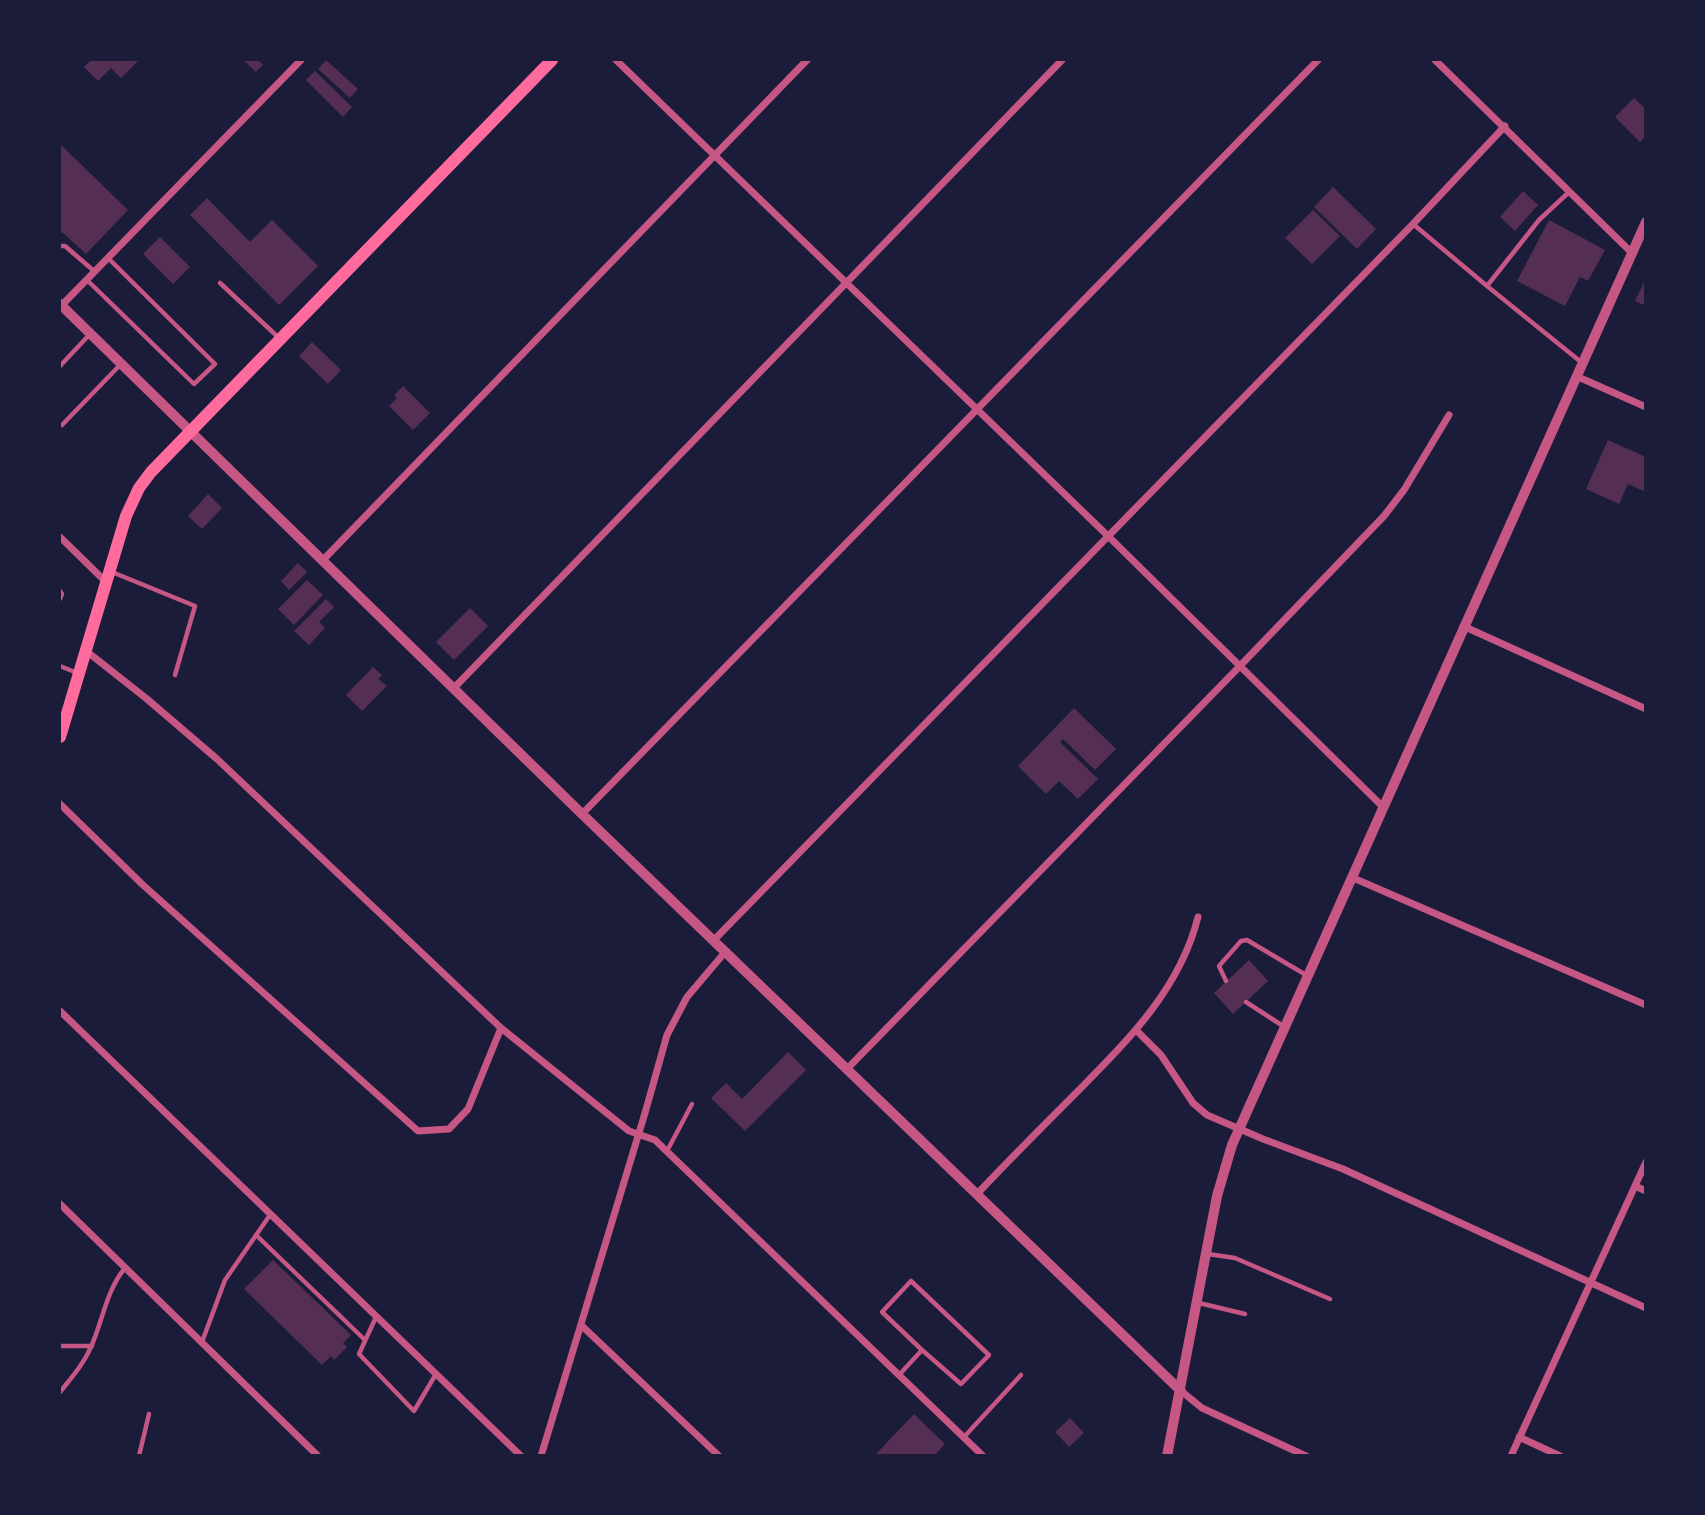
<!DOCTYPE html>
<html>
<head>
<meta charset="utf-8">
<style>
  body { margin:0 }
  #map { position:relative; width:1705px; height:1515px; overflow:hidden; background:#1b1b3a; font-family:Barlow,sans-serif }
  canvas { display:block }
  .frame { position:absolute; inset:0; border:61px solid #1b1b3a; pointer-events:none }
</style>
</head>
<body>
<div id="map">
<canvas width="1705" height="1515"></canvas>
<div class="frame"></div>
</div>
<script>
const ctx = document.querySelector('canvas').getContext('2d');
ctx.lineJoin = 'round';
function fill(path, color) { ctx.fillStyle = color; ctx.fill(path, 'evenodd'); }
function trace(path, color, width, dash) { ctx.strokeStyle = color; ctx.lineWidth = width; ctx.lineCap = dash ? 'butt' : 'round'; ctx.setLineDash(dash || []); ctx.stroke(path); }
const building = new Path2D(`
  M91,60H139L121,78L111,68L98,81L84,67Z
  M243,60H258L263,65L256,72Z
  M326,60L358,89L350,98L318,69Z
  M315,71L352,107L343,117L306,80Z
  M1634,98L1646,109V136L1640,142L1615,117Z
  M60,144L128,210L86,254L62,232L60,235Z
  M1333,187L1376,229L1357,249L1314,207Z
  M1523,191L1538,205L1515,231L1500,217Z
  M207,198L250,242L272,220L318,266L279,305L190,215Z
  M1313,210L1340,236L1312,264L1285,238Z
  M1549,220L1605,250L1588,281L1580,277L1565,306L1517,281Z
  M160,237L190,267L173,284L143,254Z
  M1646,278V306L1635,301Z
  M312,342L341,370L328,384L299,356Z
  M403,386L430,413L413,430L389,406L397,398L394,395Z
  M1608,440L1646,457V492L1628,484L1619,504L1586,489Z
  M208,494L222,508L202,529L188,516Z
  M298,563L307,572L289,590L281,581Z
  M307,580L323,595L294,625L278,609Z
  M326,599L334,607L319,622L325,628L309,645L294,631Z
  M470,608L488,626L454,660L436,642Z
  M373,667L382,675L378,679L387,686L362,711L346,695Z
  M1074,708L1116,749L1095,770L1063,739L1060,742L1098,779L1078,799L1059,781L1046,794L1018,766Z
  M1249,960L1268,981L1233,1014L1214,993Z
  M788,1052L806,1070L745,1131L711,1098L726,1083L742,1099Z
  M273,1260L351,1335L343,1343L347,1347L334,1360L331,1356L322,1365L244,1289Z
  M914,1414L945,1444L934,1456H874Z
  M1070,1418L1084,1433L1069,1447L1055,1432Z`);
const service = new Path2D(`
  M1569,192L1539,220L1487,286L1581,362
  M1413,224L1487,286
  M60,246H65L94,271
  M87,280L194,384L215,364L108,258
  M220,283L278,337
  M60,366L90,334
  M62,425L120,365
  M112,572L195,606L175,675
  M60,591L62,594L60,599
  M60,666L77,673
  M1226,981L1219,966L1241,941L1247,940L1306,975
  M1246,1002L1283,1026
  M667,1151L692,1104
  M256,1235L365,1340
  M1208,1254L1235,1258L1330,1299
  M1199,1303L1245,1314
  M376,1317L359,1354L414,1411L436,1374
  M202,1342L225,1280L270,1215
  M60,1346H92
  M899,1375L922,1350L882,1312L911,1281L989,1355L961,1384L922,1350
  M60,1392C72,1377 83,1365 91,1347C103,1320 106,1291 125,1268
  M964,1437L1021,1375
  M139,1456L149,1414`);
const minor = new Path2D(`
  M616,60L1108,536L1383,807
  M1435,60L1632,253
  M61,306L301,60
  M1576,376L1646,407
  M60,537L105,581
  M322,561L807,60
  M1463,626L1646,709
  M85,650L147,699L217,759L501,1028L629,1131L655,1140L983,1456
  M453,689L1062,60
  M60,804L143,885L418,1131L449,1129L468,1109L501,1028
  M582,814L1318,60
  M1351,877L1646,1005
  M714,940L1413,224L1505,126
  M60,1011L521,1456
  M1136,1030L1161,1055L1193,1103L1207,1115L1263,1139L1343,1169L1646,1308
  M847,1069L1239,667L1384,516L1404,490L1449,415
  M1635,1186L1646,1191
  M977,1194C1010,1159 1044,1125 1078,1091C1129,1039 1180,989 1198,917
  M60,1204L318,1456
  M581,1325L719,1456
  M1181,1391L1202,1408L1306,1456
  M1519,1437L1560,1456
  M541,1456L645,1113L667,1035L687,997L726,951
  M1511,1456L1646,1162`);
const tertiary = new Path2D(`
  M60,304L582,814L1181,1391
  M1167,1456L1217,1196L1232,1145L1646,222`);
const secondary = new Path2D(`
  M60,737L126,516L139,488L151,472L552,60`);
fill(building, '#542f53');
trace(service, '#c65784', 4.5);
trace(minor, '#c65784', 7);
trace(tertiary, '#c65784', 10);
trace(secondary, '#ff6b9d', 12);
</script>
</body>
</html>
